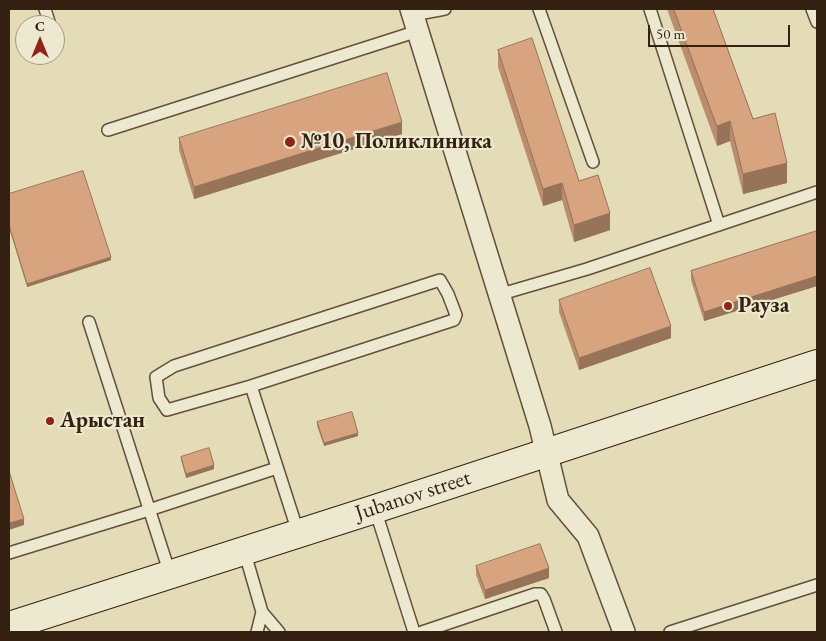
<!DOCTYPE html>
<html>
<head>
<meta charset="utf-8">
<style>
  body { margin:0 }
  #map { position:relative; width:826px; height:641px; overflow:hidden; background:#e4dbb7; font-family:"EB Garamond",serif }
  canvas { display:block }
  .frame { position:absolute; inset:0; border:10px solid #352112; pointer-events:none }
  .north { position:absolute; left:15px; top:15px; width:50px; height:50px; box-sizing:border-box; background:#ede8d0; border:1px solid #a39884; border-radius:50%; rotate:0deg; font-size:14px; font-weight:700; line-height:20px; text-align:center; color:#352112 }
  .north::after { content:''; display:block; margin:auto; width:18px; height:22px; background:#8f2418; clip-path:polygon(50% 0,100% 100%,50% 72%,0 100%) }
  .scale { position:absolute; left:648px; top:25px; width:142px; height:22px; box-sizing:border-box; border:2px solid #352112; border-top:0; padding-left:6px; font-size:15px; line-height:18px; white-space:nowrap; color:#352112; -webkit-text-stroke:4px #ede8d0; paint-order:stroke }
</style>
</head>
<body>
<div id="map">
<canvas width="826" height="641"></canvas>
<div class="frame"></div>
<div class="north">С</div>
<div class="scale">50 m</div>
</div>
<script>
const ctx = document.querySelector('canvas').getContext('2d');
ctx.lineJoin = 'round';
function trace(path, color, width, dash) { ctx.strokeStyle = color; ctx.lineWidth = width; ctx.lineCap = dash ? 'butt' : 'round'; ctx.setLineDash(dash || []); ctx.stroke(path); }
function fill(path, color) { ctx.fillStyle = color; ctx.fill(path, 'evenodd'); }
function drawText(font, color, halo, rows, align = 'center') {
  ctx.font = font + ' "EB Garamond",serif'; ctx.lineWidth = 4.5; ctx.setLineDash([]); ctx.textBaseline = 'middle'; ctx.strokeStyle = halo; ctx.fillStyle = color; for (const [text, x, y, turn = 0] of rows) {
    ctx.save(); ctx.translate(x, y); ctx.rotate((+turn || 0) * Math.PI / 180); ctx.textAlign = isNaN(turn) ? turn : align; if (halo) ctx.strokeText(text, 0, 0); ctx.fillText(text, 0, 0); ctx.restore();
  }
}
const service = new Path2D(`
  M45,9L50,25
  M539,9L593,162
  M650,9L719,225
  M812,9L817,22
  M413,15L445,9
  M108,130L418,31
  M498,295L587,269L817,192
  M89,322L170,574
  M251,386L167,410L159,398L156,377L174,366L440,280L448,294L456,315L454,320L251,386L298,532
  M375,509L414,632
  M244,550L262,612L279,632
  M9,553L149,510L277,468
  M257,632L262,612
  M422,632L535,594H541L544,599L556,632
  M670,632L817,585`);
const minor = new Path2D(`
  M411,9L540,426L558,500L588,536L624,632`);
const secondary = new Path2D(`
  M9,626L375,509L817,364`);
const wall = new Path2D(`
  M667,9H713L753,119L787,183L743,194L730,141L717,146Z
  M498,50L579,181L610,230L574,242L562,200L543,206L498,67Z
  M402,134L194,199L179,150V138Z
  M9,194L111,260L27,287L9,228Z
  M817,231V286L704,321L691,280V271Z
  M559,300L671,338L579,370L559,312Z
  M317,422L358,436L324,446L317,426Z
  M181,457L214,469L186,478L181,460Z
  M476,566L549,578L485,599L476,575Z`);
const shadedWall = new Path2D(`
  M730,121V141L717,146V126Z
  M402,122V134L194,199V187Z
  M787,163V183L743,194V174Z
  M562,183V200L543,206V189Z
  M610,213V230L574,242V225Z
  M111,257V260L27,287V284Z
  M817,276V286L704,321V312Z
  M671,326V338L579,370V358Z
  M358,433V436L324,446V443Z
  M214,465V469L186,478V474Z
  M24,519V525L9,530V523Z
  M549,568V578L485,599V590Z`);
const building = new Path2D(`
  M674,9H713L753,119L775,113L787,163L743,174L730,121L717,126Z
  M532,38L579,181L598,175L610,213L574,225L562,183L543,189L498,50Z
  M387,73L402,122L194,187L179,138Z
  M83,171L111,257L27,284L9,225V194Z
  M817,231V276L704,312L691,271Z
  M650,268L671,326L579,358L559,300Z
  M352,412L358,433L324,443L317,422Z
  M209,448L214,465L186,474L181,457Z
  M9,471L24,519L9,523Z
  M540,544L549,568L485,590L476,566Z`);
const markers = [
  [290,142,6,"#8f2418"],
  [728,306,5,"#8f2418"],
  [50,421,5,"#8f2418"]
];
const poiNames = [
  ["№10, Поликлиника",301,142],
  ["Рауза",738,306],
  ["Арыстан",60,421]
];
const streetNames = [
  ["Jubanov street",413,496,-18]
];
trace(service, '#61503b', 14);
trace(minor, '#61503b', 24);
trace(secondary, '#352112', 30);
trace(service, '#ede8d0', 11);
trace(minor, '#ede8d0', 21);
trace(secondary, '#ede8d0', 28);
fill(wall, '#b98d6d');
fill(shadedWall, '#967359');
fill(building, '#d7a47f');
trace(building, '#967359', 1);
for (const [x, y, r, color] of markers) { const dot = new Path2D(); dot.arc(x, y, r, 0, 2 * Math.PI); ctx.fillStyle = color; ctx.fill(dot); trace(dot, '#ede8d0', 2); }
drawText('bold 22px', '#352112', '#ede8d0', poiNames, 'left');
drawText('22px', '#352112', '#ede8d0', streetNames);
</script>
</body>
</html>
